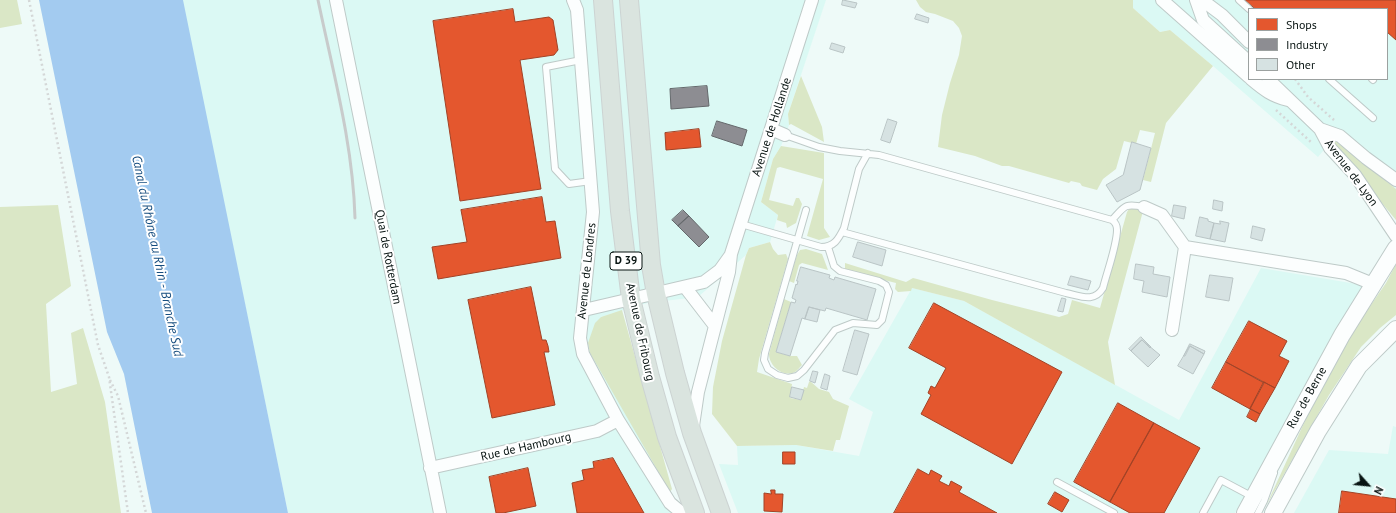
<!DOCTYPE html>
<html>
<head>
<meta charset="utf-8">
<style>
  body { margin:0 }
  #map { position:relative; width:1396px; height:513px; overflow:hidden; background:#eefaf8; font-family:"PT Sans",sans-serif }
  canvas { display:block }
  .legend { position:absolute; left:1248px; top:8px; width:140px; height:72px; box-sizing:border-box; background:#fff; border:1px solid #9ca1a0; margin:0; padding:5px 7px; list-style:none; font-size:12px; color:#081412 }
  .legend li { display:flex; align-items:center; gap:8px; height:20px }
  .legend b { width:20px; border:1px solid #9ca1a0 }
  .north { position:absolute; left:1348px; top:465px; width:40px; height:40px; -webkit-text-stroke:3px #fff; paint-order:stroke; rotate:117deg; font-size:11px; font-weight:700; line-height:16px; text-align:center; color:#081412 }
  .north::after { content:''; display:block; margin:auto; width:14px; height:18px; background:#081412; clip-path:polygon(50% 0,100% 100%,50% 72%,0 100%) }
</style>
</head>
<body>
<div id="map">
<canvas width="1396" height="513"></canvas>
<ul class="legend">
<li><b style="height:11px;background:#e4572e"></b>Shops</li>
<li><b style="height:11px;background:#8d8d92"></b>Industry</li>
<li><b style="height:11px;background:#d6e2e2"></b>Other</li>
</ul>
<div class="north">N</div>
</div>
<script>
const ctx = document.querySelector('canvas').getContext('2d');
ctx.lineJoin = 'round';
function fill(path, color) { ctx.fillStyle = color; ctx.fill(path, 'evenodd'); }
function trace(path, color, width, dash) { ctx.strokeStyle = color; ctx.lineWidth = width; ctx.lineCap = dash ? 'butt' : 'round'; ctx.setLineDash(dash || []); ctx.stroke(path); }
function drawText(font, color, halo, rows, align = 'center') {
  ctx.font = font + ' "PT Sans",sans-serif'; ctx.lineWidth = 4; ctx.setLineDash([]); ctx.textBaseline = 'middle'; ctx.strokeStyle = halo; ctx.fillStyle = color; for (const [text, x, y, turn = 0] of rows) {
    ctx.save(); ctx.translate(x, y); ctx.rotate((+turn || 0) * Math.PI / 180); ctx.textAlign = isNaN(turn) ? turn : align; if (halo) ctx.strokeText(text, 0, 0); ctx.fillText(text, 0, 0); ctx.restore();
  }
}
const built = new Path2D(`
  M182,0H826L788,114L789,125L781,146L773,159L761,202L778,215L770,242L749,248L746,255L698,297L647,303L601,317L670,492L679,513H288Z
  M1133,0H1396V189L1333,139L1318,157L1213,66L1170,30L1160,32L1133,8ZM1249,9H1387V79H1249Z
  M1261,268L1363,285L1235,513H738L719,464L738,465L737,446L796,445L859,456L873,412L849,399L912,288L964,301L1179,420Z
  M1393,426L1396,427V513H1294L1329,450L1388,454Z`);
const green = new Path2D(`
  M0,0H17L22,24L0,28Z
  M916,0H1133V8L1160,32L1170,30L1213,66L1166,123L1151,182L1143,180L1155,133L1140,130L1136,144L1124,141L1116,169L1103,179L1097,190L1082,186L1080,183L1071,181L1069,183L1009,166H1002L975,156L938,147L942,115L950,83L959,55L962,36L959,28L953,21L935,14L926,12L920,7Z
  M801,76L822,127L824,142L791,124L789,125L788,114Z
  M1333,139L1396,189V220L1331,142Z
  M781,146L824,153V228L830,237L819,240L807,236L823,179L780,167L777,168L769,200L793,206L796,198H799L802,204L796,223L787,228L786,223L777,220L778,215L761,202L773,159Z
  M58,205L71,286L46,304L51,392L77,384L71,333L83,328L105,402L121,513H0V207Z
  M1133,208L1143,211L1108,342L1115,385L964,301L912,288L911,291L898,292L895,289L896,283L848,271L845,269V263L906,282L913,278L917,279L992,300L1059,317L1068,314L1072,300L1100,308L1127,212L1129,209Z
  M770,242L773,249L778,255L786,254L788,259L759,359L757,372L792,384L790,398L801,400L804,387L807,388L809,382L810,381L819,389L829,392L833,399L849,406L840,440H836L833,451L796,445L737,446L712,414L713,387L722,341L746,255L749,248Z
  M806,249L822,254L828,270L802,263L799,265L794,283L789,281L797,255L800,250Z
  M1396,264V315L1380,328L1361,347L1329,395L1266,506L1320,388L1353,331L1386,283Z
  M784,299L791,302L776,352L790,356H797L802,365C800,367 797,371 795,372C782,378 769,365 769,354Z
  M622,310L672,489L670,492L590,353L588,343L595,323L601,317Z`);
const water = new Path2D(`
  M39,0H183L288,513H152L124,374L107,332Z`);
const shops = new Path2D(`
  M1245,0H1396V40L1387,32V9H1256Z
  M513,9L515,22L549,17L553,20L558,50L554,55L520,60L541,189L460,201L433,21Z
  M699,129L701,147L666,150L665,133Z
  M542,197L546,222L555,221L561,258L438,279L432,247L467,242L461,210Z
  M531,287L542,340H546L548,346L549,352H544L555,405L492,418L468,300Z
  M934,303L1062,372L1012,464L921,414L931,395L928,393L931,386L935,388L946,368L909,348Z
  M1249,321L1287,341L1279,356L1289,361L1275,388L1226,362Z
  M1226,362L1264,383L1250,409L1212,388Z
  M1264,382L1275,388L1260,414L1250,409Z
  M1118,403L1154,423L1110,502L1074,482Z
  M1251,409L1260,414L1256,422L1247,417Z
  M1154,423L1200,448L1164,513H1130L1110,502Z
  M783,452H795V464H783Z
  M613,458L644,513H577L572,483L584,480L582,470L594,468L593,462Z
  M528,468L536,506L503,513H496L489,477Z
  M918,469L929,475L931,470L942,476L939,481L949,486L951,481L962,487L959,492L997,513H894Z
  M771,490H775V494H783L782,512L764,511V493L771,494Z
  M1342,491L1396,499V513H1339Z
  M1055,492L1069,500L1062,512L1048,504Z`);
const industry = new Path2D(`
  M707,86L709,106L671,109L670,89Z
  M717,121L747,130L742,146L712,136Z
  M683,210L689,216L678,226L672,220Z
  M689,216L709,237L699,247L678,226Z`);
const building = new Path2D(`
  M843,0L857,3L855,8L842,5Z
  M917,14L929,18L928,23L915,19Z
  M832,43L845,47L843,53L830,49Z
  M888,119L897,122L890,143L881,140Z
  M1132,142L1151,148L1140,190L1117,202L1106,185L1123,175Z
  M1214,200L1223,202L1222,211L1213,209Z
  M1174,205L1186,207L1184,219L1172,216Z
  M1200,217L1208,219V221L1214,223L1210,239L1196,236Z
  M1220,221L1229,223L1225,242L1210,239L1214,223L1220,224Z
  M1253,226L1265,229L1262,241L1251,238Z
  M858,242L886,250L882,266L853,257Z
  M1136,264L1154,267L1153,274L1170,277L1167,297L1142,292L1144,281L1134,279Z
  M801,267L830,275L829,278L834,280L835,277L876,289L867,320L826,308L825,311L809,307L805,319L802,318L790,356L776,352L791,302L795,303L796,300L792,298L796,284L797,285L798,281H797Z
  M1210,275L1233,278L1229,301L1206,297Z
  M1071,276L1091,281L1088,290L1068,285Z
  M1062,298L1066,299L1063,312L1058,311Z
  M809,307L820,310L817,322L805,319Z
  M855,330L869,334L857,375L843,371Z
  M1141,337L1151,347L1150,348L1142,340L1131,351L1129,349Z
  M1142,340L1160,355L1148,367L1131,351Z
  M1190,344L1205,351L1204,354L1190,346L1185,356H1184Z
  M1190,346L1204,354L1193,374L1178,366Z
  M813,371L818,372L815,383L810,381Z
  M825,374L830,376L827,390L821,388Z
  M792,387L804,390L801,400L790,397Z`);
const path = new Path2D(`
  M29,0L98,345L109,377L128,513
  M1295,79L1308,97L1334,120
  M1276,110L1312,143
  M110,380L118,396L146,513`);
const lane = new Path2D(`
  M1239,0L1249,9
  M581,60L546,67L555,169L569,184L591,181
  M1329,79L1373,118
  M1372,79L1373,80
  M785,135L819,147L840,151L879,155L1112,220C1115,222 1117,225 1117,230C1117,245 1107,272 1103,288C1094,303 1081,296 1066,293L842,232
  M806,210L765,353L764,360L768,369L777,375L788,378L797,376L804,370L835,330L853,323L877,325L882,320L889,292L886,285L879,281L840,271L834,266L828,247
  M1112,220C1125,206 1124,203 1144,207
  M741,224L821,247C834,247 838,240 844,228L859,169L868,153
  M1057,482L1114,513
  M1203,513L1221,480L1253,497
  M1258,513L1264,501L1274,473`);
const street = new Path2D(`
  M336,0L440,513
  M573,0L577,10L593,212L580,338L583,354L618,420L670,503L682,513
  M1162,0L1249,77
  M1196,0L1203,20L1249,62
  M1202,0L1222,15L1249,42
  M1251,79C1264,90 1272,96 1288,100
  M1268,79L1320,129L1330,148L1355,175L1396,236
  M771,129L785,135
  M1320,129L1340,136L1366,158L1396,180
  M1144,207L1162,215L1185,247L1346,273L1373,284
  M685,287L715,326
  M584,310L704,282L720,270L730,256
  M1172,330L1185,247
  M693,426L698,392L729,272L731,254L812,0
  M430,468L597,431L618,420`);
const secondary = new Path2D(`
  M1245,513L1342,335L1396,248
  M1273,513L1318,431L1359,366L1396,329`);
const primary = new Path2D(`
  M603,0L620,211L631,299L650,377L667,437L695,513
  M629,0L641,146L651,265L656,294L675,373L692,433L721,513`);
const rail = new Path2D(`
  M318,0C333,72 353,144 355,218`);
const shields = [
  [626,261,32]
];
const shieldNames = [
  ["D 39",626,261]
];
const streetNames = [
  ["Avenue de Hollande",772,127,-72],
  ["Avenue de Lyon",1351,173,53],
  ["Quai de Rotterdam",388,257,79],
  ["Avenue de Londres",587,271,-84],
  ["Avenue de Fribourg",640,332,78],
  ["Rue de Berne",1307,398,-61],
  ["Rue de Hambourg",526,447,-13]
];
const waterNames = [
  ["Canal du Rhône au Rhin - Branche Sud",157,256,78]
];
fill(built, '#dbf9f4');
fill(green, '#dae7c6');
fill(water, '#a3cbf0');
fill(shops, '#e4572e');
trace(shops, '#a24326', 1);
fill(industry, '#8d8d92');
trace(industry, '#65696c', 1);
fill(building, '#d6e2e2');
trace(building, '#b9c4c5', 1);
trace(lane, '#becac8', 8);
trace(street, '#becac8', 14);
trace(secondary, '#becac8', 18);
trace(primary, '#ccd3d2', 20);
trace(path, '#d4d7d7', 2.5, [2, 3]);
trace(lane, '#fcfefe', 6);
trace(street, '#fcfefe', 12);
trace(secondary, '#fcfefe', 16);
trace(primary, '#dae4df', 18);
trace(rail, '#c8cbcb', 3);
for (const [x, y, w] of shields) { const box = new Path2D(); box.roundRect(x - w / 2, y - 9, w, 18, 3); ctx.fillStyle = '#fff'; ctx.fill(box); trace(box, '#081412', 1); }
drawText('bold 11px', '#081412', null, shieldNames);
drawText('12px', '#081412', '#fff', streetNames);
drawText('italic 13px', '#164d7f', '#fff', waterNames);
</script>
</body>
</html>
